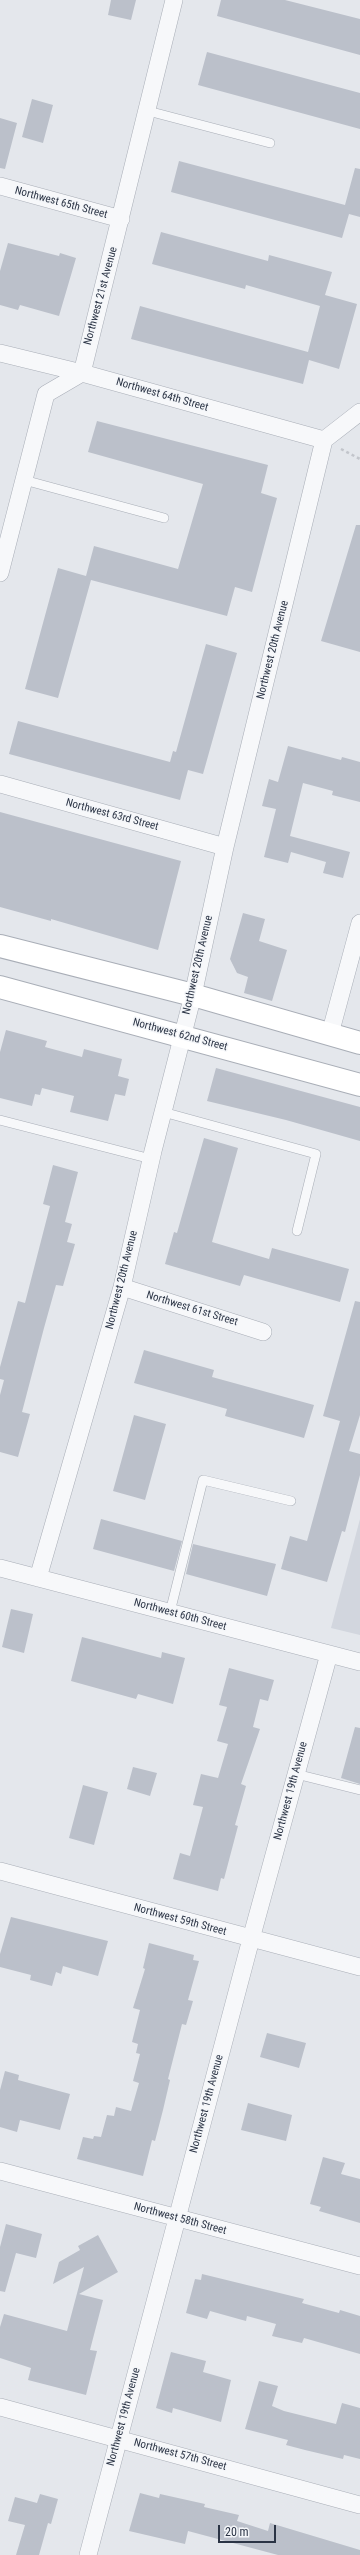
<!DOCTYPE html>
<html>
<head>
<meta charset="utf-8">
<style>
  body { margin:0 }
  #map { position:relative; width:360px; height:2555px; overflow:hidden; background:#e4e7ec; font-family:"Roboto Condensed",sans-serif }
  canvas { display:block }
  .scale { position:absolute; left:218px; top:2525px; width:58px; height:18px; box-sizing:border-box; border:2px solid #2b3445; border-top:0; padding-left:5px; font-size:12px; line-height:14px; white-space:nowrap; color:#2b3445; -webkit-text-stroke:3px #f4f6f9; paint-order:stroke }
</style>
</head>
<body>
<div id="map">
<canvas width="360" height="2555"></canvas>
<div class="scale">20 m</div>
</div>
<script>
const ctx = document.querySelector('canvas').getContext('2d');
ctx.lineJoin = 'round';
function fill(path, color) { ctx.fillStyle = color; ctx.fill(path, 'evenodd'); }
function trace(path, color, width, dash) { ctx.strokeStyle = color; ctx.lineWidth = width; ctx.lineCap = dash ? 'butt' : 'round'; ctx.setLineDash(dash || []); ctx.stroke(path); }
function drawText(font, color, halo, rows, align = 'center') {
  ctx.font = font + ' "Roboto Condensed",sans-serif'; ctx.lineWidth = 3; ctx.setLineDash([]); ctx.textBaseline = 'middle'; ctx.strokeStyle = halo; ctx.fillStyle = color; for (const [text, x, y, turn = 0] of rows) {
    ctx.save(); ctx.translate(x, y); ctx.rotate((+turn || 0) * Math.PI / 180); ctx.textAlign = isNaN(turn) ? turn : align; if (halo) ctx.strokeText(text, 0, 0); ctx.fillText(text, 0, 0); ctx.restore();
  }
}
const built = new Path2D(`
  M360,1519V1635L331,1628Z`);
const building = new Path2D(`
  M111,0H136L131,20L108,15Z
  M221,0H285L360,19V55L217,16Z
  M207,52L360,93V129L198,85Z
  M32,99L53,105L43,143L22,137Z
  M0,118L17,123L5,169L0,168Z
  M179,161L345,205L355,168L360,169V217L349,214L342,238L171,192Z
  M161,232L268,261L269,255L332,272L325,295L357,304L339,369L309,360L303,384L131,339L140,306L308,352L320,306L246,285L245,289L152,264Z
  M8,243L59,256L60,253L76,258L59,316L20,305L18,310L0,305V271Z
  M97,421L268,465L261,493L277,498L252,592L235,587L227,616L91,580L58,698L25,689L58,568L86,576L94,546L178,569L203,484L88,452Z
  M356,525H360V652L321,641Z
  M206,644L237,653L203,774L188,770L180,800L9,754L18,721L170,762L173,751L176,752Z
  M288,746L341,760L342,757L360,762V802L332,795L333,791L303,783L290,836L350,852L343,878L323,873L326,862L291,852L288,863L264,857L276,809L262,806L269,779L278,782Z
  M0,812L181,861L158,950L51,919V921L0,907Z
  M243,913L265,919L259,941L287,950L272,1001L244,993L248,977L237,973L230,959Z
  M6,1030L47,1041L45,1047L82,1057L84,1049L122,1059L118,1076L129,1079L125,1096L115,1094L108,1121L70,1112L74,1096L42,1088L40,1095L35,1094L32,1106L0,1098V1052Z
  M216,1068L360,1107V1141L286,1120L207,1101Z
  M204,1138L238,1148L212,1242L269,1259L272,1248L349,1269L340,1302L244,1275L240,1286L165,1264L174,1232L177,1233Z
  M53,1165L78,1172L65,1222L72,1224L67,1242L75,1244L63,1286L56,1285L44,1328L22,1412L30,1414L18,1457L0,1452V1395L4,1380L0,1379V1367L18,1301L25,1303L50,1206L43,1204Z
  M355,1301L360,1302V1415L349,1451L360,1454V1475L345,1532L342,1531L327,1582L281,1569L290,1536L307,1541L340,1421L323,1416Z
  M144,1350L214,1370L212,1377L314,1405L304,1438L225,1416L227,1409L134,1383Z
  M134,1415L166,1424L145,1500L113,1491Z
  M101,1519L182,1541L174,1571L93,1549Z
  M193,1544L276,1564L267,1596L186,1574Z
  M11,1609L33,1614L24,1653L2,1647Z
  M82,1637L161,1658L162,1652L185,1658L173,1704L138,1694L136,1699L71,1681Z
  M229,1668L274,1680L268,1701L260,1699L253,1727L260,1729L241,1784L246,1786L235,1825L238,1826L224,1879L221,1878L218,1891L173,1879L180,1853L190,1856L203,1807L193,1805L201,1774L218,1778L228,1744L217,1741L227,1707L219,1705Z
  M355,1727L360,1728V1784L341,1778Z
  M133,1767L157,1773L150,1796L127,1789Z
  M83,1785L108,1792L94,1845L69,1838Z
  M11,1917L108,1941L98,1976L63,1966L61,1974L56,1972L52,1986L30,1980L31,1975L0,1967V1954Z
  M149,1943L194,1955L193,1960L199,1961L188,2000L193,2001L186,2025L182,2024L168,2079L170,2080L163,2110L155,2141L152,2140L143,2176L77,2159L83,2137L93,2139L94,2136L101,2137L107,2115L114,2116L116,2107L131,2111L139,2083L133,2081L140,2054L136,2053L138,2044L132,2042L140,2010L133,2008L145,1969L143,1968Z
  M267,2033L306,2043L299,2068L260,2057Z
  M5,2071L19,2075L18,2080L70,2094L60,2130L20,2120L17,2132L0,2127V2090Z
  M248,2103L292,2115L286,2141L241,2130Z
  M323,2157L345,2163L341,2174L360,2179V2223L319,2211L321,2207L310,2204Z
  M6,2224L42,2234L36,2258L16,2253L5,2292L0,2291V2247Z
  M98,2235L118,2272L79,2294L103,2300L90,2350L97,2351L86,2395L28,2380L31,2368L0,2358V2327L4,2314L67,2331L84,2267L53,2284L59,2262L80,2250L78,2246Z
  M202,2274L304,2299L302,2303L339,2313L340,2310L360,2316V2354L304,2338L302,2343L272,2336L276,2324L247,2316L246,2321L210,2311L207,2319L186,2313L195,2279L201,2280Z
  M171,2352L206,2361L203,2372L231,2380L221,2422L173,2408L172,2413L156,2408Z
  M259,2381L278,2386L272,2406L284,2411L336,2424L342,2403L360,2408V2459L344,2455L343,2459L305,2450L286,2445L288,2440L245,2429Z
  M140,2493L159,2498L160,2494L205,2504L204,2507L239,2515L237,2521L268,2531L270,2523L360,2550V2555H278L188,2531L185,2544L129,2531Z
  M40,2494L58,2499L51,2524L48,2523L39,2555H16L25,2525L8,2521L15,2497L37,2503Z`);
const path = new Path2D(`
  M341,449L360,459`);
const service = new Path2D(`
  M148,111L270,143
  M24,480L164,518
  M163,1112L316,1154L297,1231
  M0,1120L151,1159
  M170,1612L203,1480L291,1501
  M296,1774L360,1790`);
const minor = new Path2D(`
  M0,186L121,219
  M0,353L82,373L324,440
  M0,573L46,394L82,373L174,0
  M0,784L225,847
  M330,1034L360,923
  M122,1287L263,1332
  M0,1568L360,1662
  M38,1578L122,1287L153,1151L193,995L225,847L324,440L360,412
  M0,1871L360,1967
  M0,2171L360,2266
  M0,2407L360,2505
  M88,2555L251,1939L329,1654`);
const secondary = new Path2D(`
  M0,946L193,995L360,1043
  M0,987L360,1085`);
const streetNames = [
  ["Northwest 65th Street",61,203,15],
  ["Northwest 21st Avenue",101,296,-75],
  ["Northwest 64th Street",162,395,16],
  ["Northwest 20th Avenue",273,650,-76],
  ["Northwest 63rd Street",112,815,15],
  ["Northwest 20th Avenue",198,965,-77],
  ["Northwest 62nd Street",180,1035,15],
  ["Northwest 20th Avenue",122,1280,-76],
  ["Northwest 61st Street",192,1309,17],
  ["Northwest 60th Street",180,1615,15],
  ["Northwest 19th Avenue",291,1791,-75],
  ["Northwest 59th Street",180,1920,15],
  ["Northwest 19th Avenue",207,2104,-75],
  ["Northwest 58th Street",180,2219,15],
  ["Northwest 19th Avenue",124,2417,-75],
  ["Northwest 57th Street",180,2455,15]
];
fill(built, '#d2d6de');
fill(building, '#bbc0ca');
trace(service, '#a9aeb7', 10);
trace(minor, '#a9aeb7', 18);
trace(secondary, '#a9aeb7', 24);
trace(path, '#c2c5cb', 2.5, [3, 3]);
trace(service, '#f7f8fa', 9);
trace(minor, '#f7f8fa', 17);
trace(secondary, '#fff', 22);
drawText('11px', '#2b3445', '#f4f6f9', streetNames);
</script>
</body>
</html>
